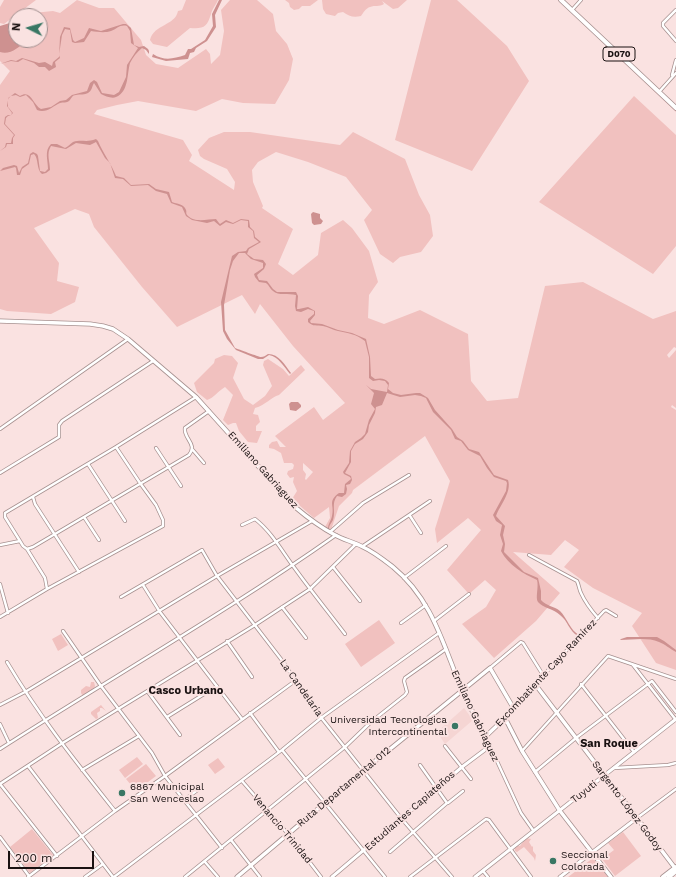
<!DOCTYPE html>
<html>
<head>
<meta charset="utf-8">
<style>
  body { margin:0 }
  #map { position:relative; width:676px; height:877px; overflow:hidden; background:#fae2e1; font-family:"Work Sans",sans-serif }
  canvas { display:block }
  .north { position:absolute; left:8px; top:8px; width:40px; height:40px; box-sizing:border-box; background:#fae2e1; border:1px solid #a08e8e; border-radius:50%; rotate:275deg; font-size:11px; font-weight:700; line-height:16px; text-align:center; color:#191111 }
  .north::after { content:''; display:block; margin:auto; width:14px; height:18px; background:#397764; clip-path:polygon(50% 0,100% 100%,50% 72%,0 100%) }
  .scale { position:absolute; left:8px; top:851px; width:86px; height:18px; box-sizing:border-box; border:2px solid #191111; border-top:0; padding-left:5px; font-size:12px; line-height:14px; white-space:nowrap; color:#191111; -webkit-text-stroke:3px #fae2e1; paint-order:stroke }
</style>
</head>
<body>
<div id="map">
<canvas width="676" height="877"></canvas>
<div class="north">N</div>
<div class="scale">200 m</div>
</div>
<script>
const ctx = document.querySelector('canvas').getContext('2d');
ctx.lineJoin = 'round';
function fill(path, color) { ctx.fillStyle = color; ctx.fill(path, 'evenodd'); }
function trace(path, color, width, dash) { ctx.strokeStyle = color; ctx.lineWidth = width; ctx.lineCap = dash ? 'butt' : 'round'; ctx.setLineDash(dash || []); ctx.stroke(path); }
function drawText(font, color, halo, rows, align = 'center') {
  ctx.font = font + ' "Work Sans",sans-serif'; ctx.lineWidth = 4; ctx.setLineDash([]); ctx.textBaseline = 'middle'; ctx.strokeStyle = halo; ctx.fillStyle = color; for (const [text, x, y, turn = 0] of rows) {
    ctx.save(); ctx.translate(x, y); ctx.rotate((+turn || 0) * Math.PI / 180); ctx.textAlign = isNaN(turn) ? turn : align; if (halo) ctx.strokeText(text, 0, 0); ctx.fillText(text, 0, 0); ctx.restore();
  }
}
const built = new Path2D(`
  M464,708L473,720L445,744L437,732Z`);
const green = new Path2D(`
  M4,0H36L4,24L0,23V7Z
  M77,0L99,8H114L141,40L146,55L156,64L178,68L206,49L210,54L211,64L220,55L224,31L221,10L230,0H257L273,14L276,31L287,44L293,59L289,80L275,104L243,103L222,99L196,111L138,101L117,105L97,110L94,114L183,140L192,155L189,161L234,190L235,182L227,169L204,159L200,156L198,150L209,138L224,132H250L340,145L353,132L405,159L419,195L430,215L433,236L421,252L400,257L393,263L380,254L364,220L372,210L346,177L308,162L276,152L258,162L252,170L253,182L263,206L262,208L293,229L278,264L293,275L318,255L321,233L343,220L352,228L369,251L378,282L369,295L368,318L384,324L420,310L468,334L471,381L487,401L518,398L545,286L583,282L653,319L676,311V348L674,347L667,355L669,358L676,350V408L672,405L671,407L676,410V670L656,663L632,626L642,613L593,588L564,567L579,550L565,540L551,555L513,552L560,593L536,621L494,658L462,624L486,607L496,590L485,580L469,594L447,570L481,530L468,518L437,543L435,529L450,481L425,436L353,490L352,493L339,506L331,530L325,527L330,518L329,507L314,518L292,499L297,491L293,482L294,477L290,478L287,474L288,471L293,469L294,465L292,463H284L281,453L274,449L269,448V445L272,442L277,441L280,447H286L275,436L314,407L323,420L345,403L293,346L260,304L255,314L242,295L177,327L142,287L94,227L89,214L75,209L34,228L59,263L57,281L79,287L75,302L51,314L7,311L0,309V85L10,71L0,61V40L16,22V40H40V16H22L23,14L53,11L60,13ZM303,463L313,472L306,480L305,479L306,474L303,470Z
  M186,0H218C216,5 212,9 211,14C207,27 204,29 190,28L167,47L153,44L150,40C154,24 175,26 178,11L182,10Z
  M285,0H318L310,6H302L299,9L294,10L290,7L289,3Z
  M322,0H407L398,8L393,9L382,1L384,4C379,7 375,5 370,7C366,8 363,13 361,16C353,18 349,16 343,12L338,13L335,16L326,14L323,9Z
  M431,0H457L507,46L529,81L472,171L395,140Z
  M558,0H559L676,110V112Z
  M634,96L676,135V246L653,274L539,202Z
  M224,355L232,356L238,363L233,378L244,399L253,405L265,396L272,386L263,365L264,361L268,359L283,369L289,376L301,365L305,370L279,395C271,397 266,405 255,408L253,414L258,415L260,422L256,426V431H262L257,443L248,442L239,431L236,423H233L228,425L223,420L233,395L225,387C218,391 214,398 207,400L197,392L194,383L214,363L215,359Z
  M379,620L395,643L361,667L345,644Z
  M61,634L68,645L58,651L52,639Z
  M91,682H94L95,686L94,689L83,696L81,693V690L86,686L90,687Z
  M101,705L106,711L102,708H100V711L97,713L98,718L96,719L91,714V712Z
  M137,757L143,764L125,778L119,770Z
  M218,758L225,767L215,774L208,765Z
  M146,764L156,776L136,791L126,779Z
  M32,829L53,855L30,873L10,847Z
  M623,832L641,856L615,876L602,859L614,850L608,843Z
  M526,838L531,839L529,842L532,847L533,846V851L536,855L535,861L534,858L524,847L517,852L515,851V846H520Z
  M593,858L608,877H568Z`);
const water = new Path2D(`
  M219,0H222L215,15L216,27L207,41L196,48L194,52L190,53L188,59L166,61L152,57L153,54C164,61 173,59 185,55L188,49H191L205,40L213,26L212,14Z
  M13,22L16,23V40H26C19,48 10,55 0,52V26Z
  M123,24H126L131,28L134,45L139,47L144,46L148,49L149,51V54L146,50L142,48C137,52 133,57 130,63C127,73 129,92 116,97C112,99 105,96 101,94L94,83C92,86 92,91 88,93C85,95 80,94 76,95C72,95 72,98 69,101C67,103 63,102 60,103C53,106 46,114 37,110L33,102L26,95L20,97L16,95L11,96L8,99V107L13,113L11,115L8,116L6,118L5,124L15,135L13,138V144H7L6,147L0,151L5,147L6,143H11L12,138L14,135L4,124L5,117L8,115H11L12,113L7,106C10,94 5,101 15,93L20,96C31,89 33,105 41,109L51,107L60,101L66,100L72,95L87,91L90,83L94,80L97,82L102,93L114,95L119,92L126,77L127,65L138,48L131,43L130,31L127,26C120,24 117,29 111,31C105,33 98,32 91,31L84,42L75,43L72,42L70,30L65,29L62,35L59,55L60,58L55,62L56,67L49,71L45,67H39L34,63L23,59L18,62L11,61L0,64L11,60L16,61L22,58L39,63L45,62L52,66L53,62L59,57L60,37L64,27L70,28L73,40L75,42L84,38L89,28L101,31Z
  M96,139L98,141C103,153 111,163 116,176L124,178L131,185L149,184L156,189L169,192L172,202C177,204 184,204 186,210C187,213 185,213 188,216C195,223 208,219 216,219L219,223L220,224L226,220L233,223L241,219L249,220L250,227L254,231L255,237L261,242L249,249L247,254L254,259L263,260L266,264L264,269L257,275L259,280L267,281L273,289L277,292H296L298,296L297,309H299L308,307L315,311V315L310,321L311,323L322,324L338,330L352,333L366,339L370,357L371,376L375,379C381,378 385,378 389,383L388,389L393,393L401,395L416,393H420L428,398L435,410L452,429L457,437L463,441L469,449L479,452L494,475L508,480C512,492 500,505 496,516L505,526L503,535L505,544L504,552L524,572L538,578L541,591V600C546,606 554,606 560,611C567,618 570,630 579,635L578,636C569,631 568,621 560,615C554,609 543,608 538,602C535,598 539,587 537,580C524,574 508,565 501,551L503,544L500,535L502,525L496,521L493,515L506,491L507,483L506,481L494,477L487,468L480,456L468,450L461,441L455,439L451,430L433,412L426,398L421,396L415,395L400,397L387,393L382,405L376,407L375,413L369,425L368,432L363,439L355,444L351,451V462L345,473L351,476L352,480L350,484L346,485L347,489L346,494L342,497L337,496C331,504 336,511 333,520C331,524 329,525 329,529H328C328,524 331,521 332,516C335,505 327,502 339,493H344L345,484L351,479L350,477L344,474L343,472L349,463L350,451L355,442L361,438L365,434L369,420L375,409L371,404L374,393L366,385L371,389L387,392L388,385L385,381L379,380L373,381L369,378V357L365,341C356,334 348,333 338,331C333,330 328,327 323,326C317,325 313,327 308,322V319L314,314V311L308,309L301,312L296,311L295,306L296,295C289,293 278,296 273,291C270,289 269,285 266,283L259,282L255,277L254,274L263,268V263L251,259L245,253H239L233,261L230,270L224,305L225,330L235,348C238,349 259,357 261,357C264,357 265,356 268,354C279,354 285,365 291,373L290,374C284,367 279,357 269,355L263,359H258L236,350L227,339L223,331L221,302L232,256L238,252L246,251L248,248L259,242L254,238L253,231L248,227V221L241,220L233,224L226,222L220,226L214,221L207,223L192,220L186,216L182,207L171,203L167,194L156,191L148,185L131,186L123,179L115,178L110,163L105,158L96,142L90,145L76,143L66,149L51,146C46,154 50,161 50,170L46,173L42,174C36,169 39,159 34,154L31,155L29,164L22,169L20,175H17L16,168L15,167L0,171L3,168L14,165L17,166L19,173L22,167L28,163L30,154L33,152L37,154L38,156L40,171L45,172L48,169C48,160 44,151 51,144H57L65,148C69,146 70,144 73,142C82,139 86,143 96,139Z
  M313,212L320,214V218L323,221L321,224L314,225L312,223L311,214Z
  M291,402H298L301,405V407L296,411L290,410L289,404Z
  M627,637H657L664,641L676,650V652C670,649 665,644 659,642C647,637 633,640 620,640L621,639Z`);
const minor = new Path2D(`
  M572,10L581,0
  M676,10L663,23V26L676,41
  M672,75L676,60
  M659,92L676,73
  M0,429L128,339
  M156,448L181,486
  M192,449L204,463
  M88,464L125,521
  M0,473L59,437V425L62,421L153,361
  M33,497L35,504L79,572
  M410,516L421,533
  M84,517L99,540
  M242,525L255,519C272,532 283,553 296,570C312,592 329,613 345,634
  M330,532L363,503L409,475
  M20,541L5,517V513L116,447L196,397
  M0,545L20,541L23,546L27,549L33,547L189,455C198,444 183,438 185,428L209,411
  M363,546L430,501
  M529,555L577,581C579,585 579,589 581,593C585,602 591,610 598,618
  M333,567L360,601
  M404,578L446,546
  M0,584L8,613
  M143,585L160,612L242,719
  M47,589L163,526V520L156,505L140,483L116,447
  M121,597L202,550L217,576L284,663L308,701L401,818L452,877
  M282,607L306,638
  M0,617L47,589L45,578L27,549
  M434,621L469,594
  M401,623L426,605
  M63,631L101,686L152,753L165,776L222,848
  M227,641L252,677
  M7,662C39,716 76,762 115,811
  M633,665L676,720
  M490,668L521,642L523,643L543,675
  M535,684L604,611L606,610L616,616
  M581,684L634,752
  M148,692L180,735
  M0,705L25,692L217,576L312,521
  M250,713L279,752
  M167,717L217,686
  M0,724L9,743
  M445,746L471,779
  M490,746L521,813L533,830
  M0,749C112,677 227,612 336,535
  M282,750L385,877
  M522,751L608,656L676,679
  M28,766L113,877
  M614,768L668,765L676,763
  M82,770L139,736
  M535,772L576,738L652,681L676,712
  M242,781L288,834L321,877
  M0,784L61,744L255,625L310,589L356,544
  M0,784L57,856
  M184,800L199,789
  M448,803L463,791
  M637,818L676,789
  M0,837L29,876
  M231,840L260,877
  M390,852L447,803L420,765
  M205,862L218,877
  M483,871L488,877
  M28,877L115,811L165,776L295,681
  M85,877L103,864
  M114,877L282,750L321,718L439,633
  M185,877L345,747L371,722L405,695L407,692L404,681L405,678L446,649
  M410,877L486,819L489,820L531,877`);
const tertiary = new Path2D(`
  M332,877L462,767L490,746L485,737
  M475,877L676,719
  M560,877L637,818`);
const secondary = new Path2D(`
  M0,321L90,324L103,326L113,329L128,339L196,397L295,507C308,518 320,527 335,535C344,540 354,542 363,547C374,552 384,560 393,567C433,600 443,645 462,690C469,706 478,721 485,737L505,718L535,684L675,868
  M505,718L522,751L560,811L611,877
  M237,877L363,771L490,668L514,709`);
const primary = new Path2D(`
  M561,0L676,108`);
const trunk = new Path2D(`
  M663,877L676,867
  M669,877L676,871`);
const markers = [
  [455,726,4,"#397764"],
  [122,793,4,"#397764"],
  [553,861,4,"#397764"]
];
const shields = [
  [619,54,32]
];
const shieldNames = [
  ["D070",619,54]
];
const streetNames = [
  ["Emiliano Gabriaguez",263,470,48],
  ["Excombatiente Cayo Ramírez",546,673,-47],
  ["La Candelaria",301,688,55],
  ["Emiliano Gabriaguez",475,716,65],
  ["Ruta Departamental 012",344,787,-40],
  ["Tuyuti",584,792,-38],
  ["Sargento López Godoy",627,806,53],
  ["Estudiantes Capiateños",410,811,-41],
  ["Venancio Trinidad",282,829,50]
];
const poiNames = [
  ["Universidad Tecnologica",447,720,"right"],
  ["Intercontinental",447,732,"right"],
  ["6867 Municipal",130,787],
  ["San Wenceslao",130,799],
  ["Seccional",561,855],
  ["Colorada",561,867]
];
const neighbourhoodNames = [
  ["Casco Urbano",186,691],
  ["San Roque",609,744]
];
fill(built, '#f5d5d3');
fill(green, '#f1c1bf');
fill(water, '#ce9190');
trace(minor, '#a6908f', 4);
trace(tertiary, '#a6908f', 4.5);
trace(secondary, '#a6908f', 5);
trace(primary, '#a6908f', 5.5);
trace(trunk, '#a6908f', 5.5);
trace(minor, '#fff', 2.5);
trace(tertiary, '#fff', 3);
trace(secondary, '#fff', 3.5);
trace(primary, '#fff', 4);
trace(trunk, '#fff', 4);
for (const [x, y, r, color] of markers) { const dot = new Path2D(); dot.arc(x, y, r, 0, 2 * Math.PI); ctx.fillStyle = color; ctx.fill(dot); trace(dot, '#fae2e1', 1.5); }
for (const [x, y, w] of shields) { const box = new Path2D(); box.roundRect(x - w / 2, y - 7, w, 14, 3); ctx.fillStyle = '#fae2e1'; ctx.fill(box); trace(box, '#191111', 1); }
drawText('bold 9px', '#191111', null, shieldNames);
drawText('10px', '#191111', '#fae2e1', streetNames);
drawText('10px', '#191111', '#fae2e1', poiNames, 'left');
drawText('bold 11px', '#191111', '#fae2e1', neighbourhoodNames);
</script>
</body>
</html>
